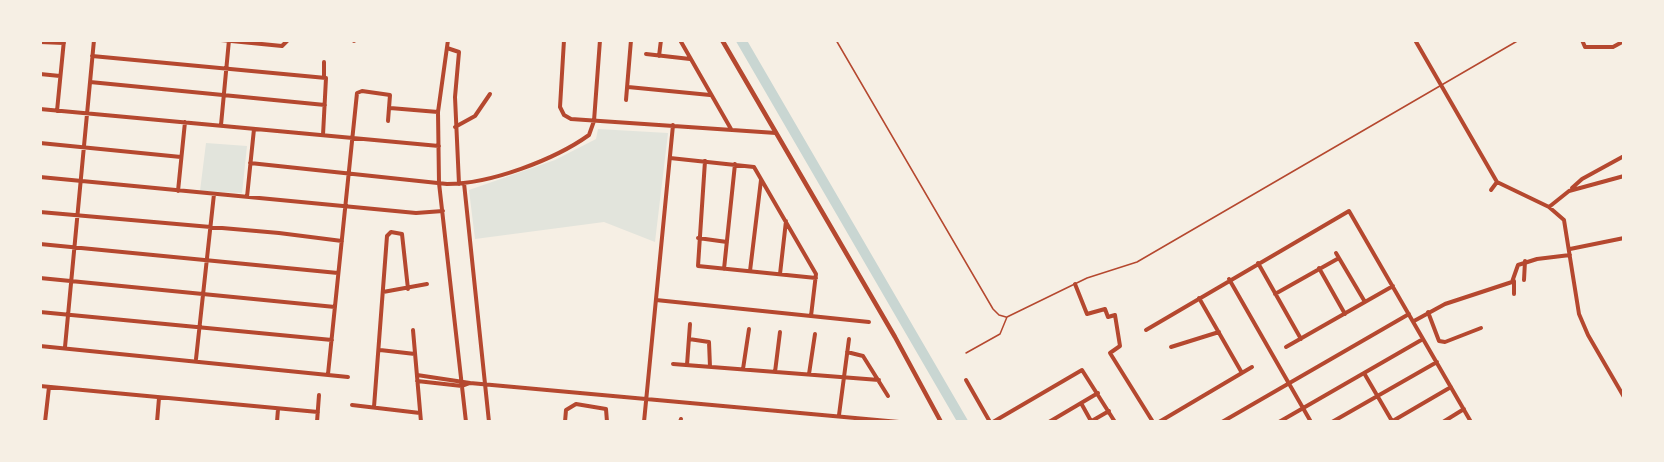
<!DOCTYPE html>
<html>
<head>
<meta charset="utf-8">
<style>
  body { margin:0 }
  #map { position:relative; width:1664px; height:462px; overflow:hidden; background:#f6efe4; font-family:"DM Sans",sans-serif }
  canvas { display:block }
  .frame { position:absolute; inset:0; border:42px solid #f6efe4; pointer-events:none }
</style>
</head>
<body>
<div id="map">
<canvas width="1664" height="462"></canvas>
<div class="frame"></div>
</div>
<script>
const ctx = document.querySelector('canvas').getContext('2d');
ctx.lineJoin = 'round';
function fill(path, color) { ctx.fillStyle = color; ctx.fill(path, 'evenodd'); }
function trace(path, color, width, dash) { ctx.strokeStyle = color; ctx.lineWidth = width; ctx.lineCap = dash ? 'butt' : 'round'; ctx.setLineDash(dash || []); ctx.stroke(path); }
const green = new Path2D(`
  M598,129L668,133L655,242L604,222L475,239L469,190L555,160L596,139Z
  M206,143L247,146L242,193L200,191Z`);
const river = new Path2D(`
  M741,40L963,422`);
const service = new Path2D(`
  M836,40L993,309L999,315L1006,317
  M966,353L1000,334L1007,317L1087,278L1137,262L1519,40`);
const minor = new Path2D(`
  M221,40L282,46L288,40
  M448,40L438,112L439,183L466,422
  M564,40L560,107L564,115L571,119L776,133
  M680,40L731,129
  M1415,40L1497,182L1549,207L1564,220L1579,314L1588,335L1624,397
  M1582,40L1585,47H1613L1624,41
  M354,41V40
  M40,42L64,43
  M447,48L459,52L455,97L459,184
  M646,54L690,59
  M92,56L326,78L323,135
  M659,56L661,40
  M40,74L60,76
  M324,78V62
  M90,82L325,105
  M628,87L710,95
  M626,100L631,40
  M390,108L438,112
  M40,109L439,146
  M57,111L64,40
  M221,125L229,40
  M455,127L475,116L490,94
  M40,143L181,157
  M670,158L754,167L816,274L811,316
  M705,161L698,266L816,278
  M250,163L447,184C490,184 554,160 589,135L594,121L600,40
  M40,177L416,213L443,211
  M464,183L489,422
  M1572,188L1582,179L1624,156
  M1491,190L1497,182
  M178,191L185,122
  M247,197L254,129
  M1549,207L1569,191L1624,176
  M40,212L279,233L342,241
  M698,238L727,242
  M40,244L338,273
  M1570,249L1624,238
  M1336,253L1365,302
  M1258,263L1301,339
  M1319,268L1345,314
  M724,269L735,164
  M750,271L761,180
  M780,274L786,221
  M40,278L335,307
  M1229,279L1311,422
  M1524,280L1525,261
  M1514,281V294
  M1075,284L1087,314L1105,309L1108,317L1115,315L1120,346L1110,353L1153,422
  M383,292L427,284
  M1275,294L1339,258
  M1199,298L1242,373
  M656,300L869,322
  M40,312L332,340
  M1428,312L1439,341L1445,342L1481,328
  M1414,321L1445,304L1512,282L1518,265L1537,259L1570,255
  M413,330L421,422
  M1146,330L1349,211L1471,422
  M689,339L709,342L710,367
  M40,346L348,377
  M65,347L94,40
  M1171,347L1219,332
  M1286,347L1393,286
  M380,350L415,354
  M847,352L863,356L888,396
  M196,359L214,194
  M673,364L879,380
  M687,365L690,324
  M743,369L749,329
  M775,372L780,332
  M1364,373L1392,421
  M328,374L357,93L362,91L390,95L388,121
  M809,374L815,334
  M417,375L470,383L462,386L417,381
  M966,380L990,422
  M470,383L899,422
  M40,386L318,412
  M1081,403L1091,421
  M352,405L420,413
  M374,407L387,236L391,232L402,234L408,289
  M839,415L849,339
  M45,422L49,387
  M157,422L159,398
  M277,422L278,409
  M317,422L319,395
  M565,422L566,410L576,404L606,409L607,422
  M644,422L673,125
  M680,422L681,419
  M993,422L1082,370L1115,422
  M1049,422L1098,393
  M1090,422L1109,411
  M1159,422L1252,367
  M1222,422L1409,314
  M1279,422L1423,339
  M1332,422L1437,362
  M1391,422L1451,387
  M1443,422L1464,409`);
const tertiary = new Path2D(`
  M722,40L895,337L941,422`);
fill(green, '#e2e4dc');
trace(river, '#c9d6d2', 10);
trace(service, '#b5482f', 1.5);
trace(minor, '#b5482f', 4);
trace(tertiary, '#b5482f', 4.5);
</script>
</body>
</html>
